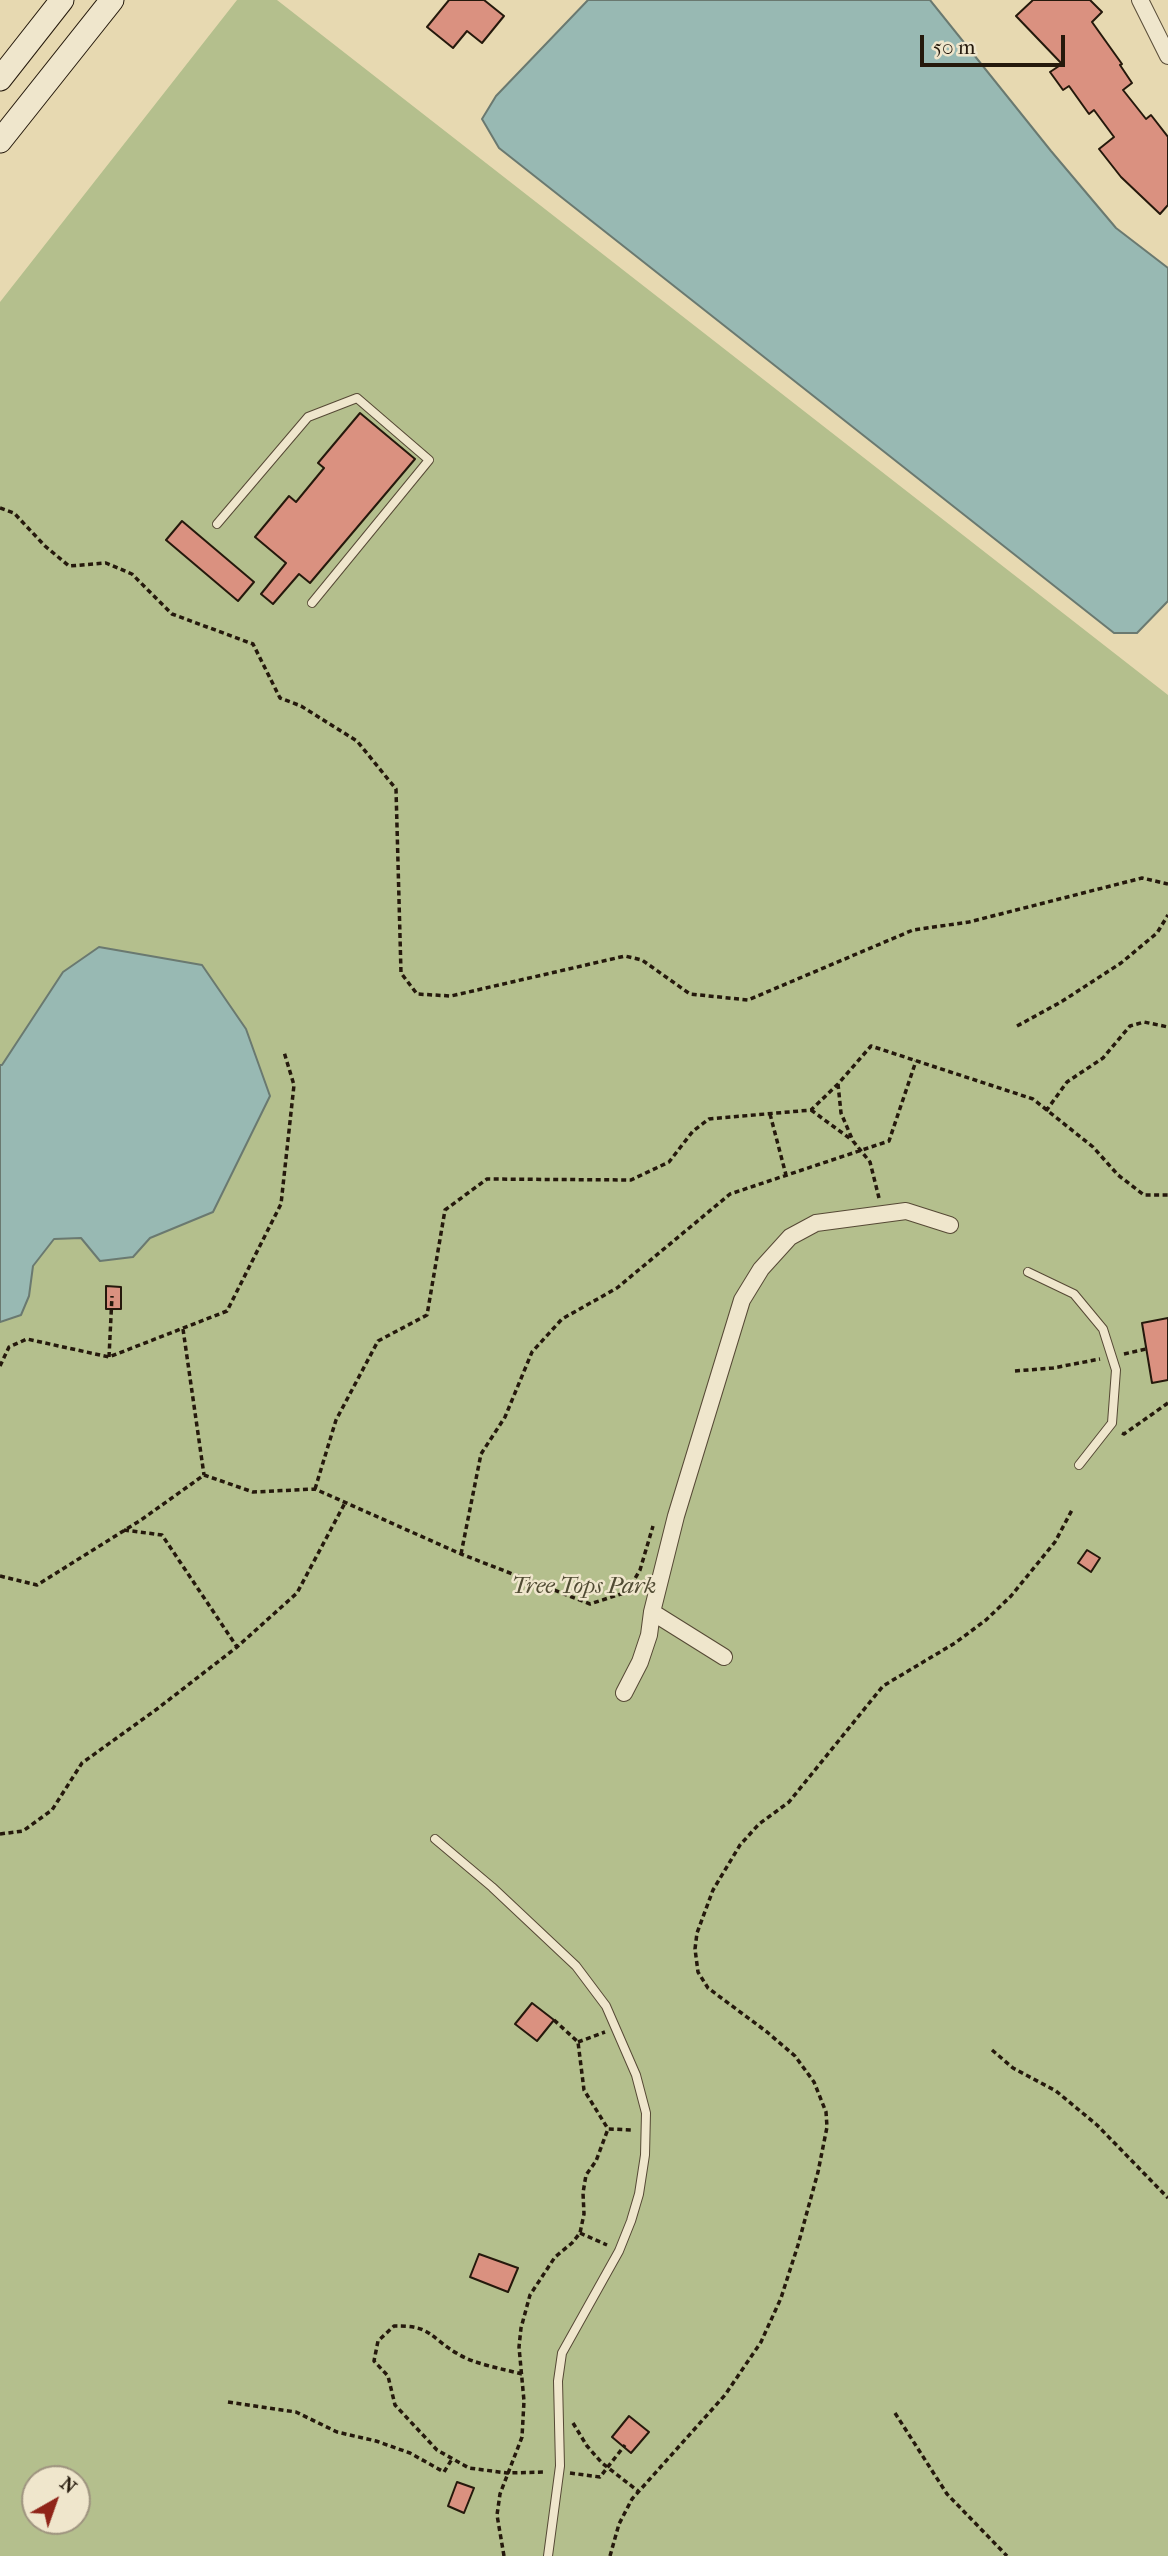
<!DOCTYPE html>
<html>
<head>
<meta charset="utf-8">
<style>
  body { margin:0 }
  #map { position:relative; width:1168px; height:2556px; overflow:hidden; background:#e7d9b1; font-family:"IM FELL French Canon",serif }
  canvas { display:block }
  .north { position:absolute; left:21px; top:2465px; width:70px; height:70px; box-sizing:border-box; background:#efe6cc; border:2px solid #9e947f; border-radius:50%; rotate:40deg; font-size:19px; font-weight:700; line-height:28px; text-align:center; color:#25190c }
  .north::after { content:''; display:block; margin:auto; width:24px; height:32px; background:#8f2418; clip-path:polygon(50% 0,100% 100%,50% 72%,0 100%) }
  .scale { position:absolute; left:920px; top:35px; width:145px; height:32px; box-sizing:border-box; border:4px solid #25190c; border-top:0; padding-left:9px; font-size:21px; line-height:24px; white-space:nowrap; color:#25190c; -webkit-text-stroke:5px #efe6cc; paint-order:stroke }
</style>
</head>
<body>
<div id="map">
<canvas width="1168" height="2556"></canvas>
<div class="north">N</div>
<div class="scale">50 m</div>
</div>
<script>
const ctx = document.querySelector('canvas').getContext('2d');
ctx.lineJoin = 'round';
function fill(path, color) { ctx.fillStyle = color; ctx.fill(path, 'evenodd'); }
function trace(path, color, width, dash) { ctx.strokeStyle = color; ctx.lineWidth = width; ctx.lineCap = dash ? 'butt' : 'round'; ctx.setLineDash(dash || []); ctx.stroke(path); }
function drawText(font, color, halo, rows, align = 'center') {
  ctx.font = font + ' "IM FELL French Canon",serif'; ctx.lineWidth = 5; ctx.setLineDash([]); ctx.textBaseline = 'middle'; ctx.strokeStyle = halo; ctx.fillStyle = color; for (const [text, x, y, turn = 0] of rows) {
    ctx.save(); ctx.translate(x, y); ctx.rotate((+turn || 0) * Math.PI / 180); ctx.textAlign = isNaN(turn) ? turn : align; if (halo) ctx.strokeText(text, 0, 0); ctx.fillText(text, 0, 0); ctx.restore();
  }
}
const green = new Path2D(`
  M237,0H277L1168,695V2556H0V302ZM35,2479H77V2521H35Z`);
const water = new Path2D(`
  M588,0H930L1051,151L1116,228L1168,268V601L1137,633H1114L499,148L482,119L496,96Z
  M99,947L202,965L246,1029L270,1096L213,1212L150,1238L133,1257L100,1261L81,1238L54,1239L33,1266L29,1296L21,1315L0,1322V1065H2L63,972Z`);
const building = new Path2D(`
  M449,0H484L504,16L482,43L467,31L453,48L427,27Z
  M1033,0H1090L1102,12L1092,22L1122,64L1120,65L1132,83L1123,90L1146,119L1151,115L1168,137V205L1160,214L1121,177L1099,149L1114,137L1094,110L1089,114L1069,86L1063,90L1050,72L1062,64L1016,16Z
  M360,413L415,459L310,583L299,574L273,604L261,594L286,563L255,537L289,496L296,502L324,468L318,463Z
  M182,521L254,582L238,601L166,540Z
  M106,1286L121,1287V1309H106Z
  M1168,1318V1380L1152,1383L1142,1323Z
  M1087,1550L1100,1558L1091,1572L1078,1563Z
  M532,2003L554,2020L537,2041L515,2024Z
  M479,2254L518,2268L508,2292L470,2277Z
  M629,2416L649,2432L631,2453L612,2437Z
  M457,2482L474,2488L464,2513L448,2506Z`);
const path = new Path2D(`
  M0,508L14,513L45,546L69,566L106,563L132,574L172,614L253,644L280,698L301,706L357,741L396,789L401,973L417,994L451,996L625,956L642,960L690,994L748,1000L913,930L969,922L1142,878L1168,884
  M1017,1026L1061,1002L1121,963L1157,933L1168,915
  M838,1084L841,1113L853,1141L870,1162L879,1198
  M811,1110L852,1140
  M1046,1111L1067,1082L1103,1058L1130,1026L1144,1022L1168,1027
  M770,1114L786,1175
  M183,1329L204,1475
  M1124,1354L1146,1349
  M109,1357L112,1296
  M0,1366L9,1347L27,1339L109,1357L227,1311L281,1204L294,1085L284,1052
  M1015,1371L1053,1368L1100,1359
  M1122,1433L1124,1434L1168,1403
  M315,1489L336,1420L378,1341L427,1315L445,1210L487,1179L631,1180L669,1162L693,1131L709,1119L811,1110L838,1084L871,1046L1033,1099L1093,1147L1118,1175L1144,1195H1168
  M124,1530L162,1535L237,1647
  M461,1554L481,1454L505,1417L532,1352L562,1319L617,1288L730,1194L889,1141L916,1061
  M0,1576L37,1585L141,1520L204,1475L253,1492L315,1489L461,1554L590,1604L627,1592L640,1570L653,1526
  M0,1834L23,1831L52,1810L82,1763L157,1709L237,1647L297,1593L346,1501
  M554,2020L578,2042L584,2090L608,2129L633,2130
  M578,2042L605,2032
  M992,2050L1013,2068L1056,2091L1097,2125L1168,2198
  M580,2233L607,2245
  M522,2374C503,2369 474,2364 458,2354C430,2338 432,2325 394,2326L378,2341L374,2361L388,2376L395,2405L437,2450L469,2468L507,2473L545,2472
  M228,2402L296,2412L337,2432L376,2441L410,2453L444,2472L452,2459
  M895,2413L947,2494L1007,2556
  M573,2423L587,2446L602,2463L638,2491
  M570,2473L600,2477L625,2445
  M504,2556L497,2515L500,2494L522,2437L524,2401L519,2347L521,2328L530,2295L555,2257L572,2243L580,2233L584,2214L583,2193L586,2175L596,2161L608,2129
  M610,2556L619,2524L632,2499L725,2395L761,2342L781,2298L798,2245L818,2172L827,2127L826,2112L814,2082L795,2056L767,2032L708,1988L698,1972L695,1949L697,1933L713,1890L740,1845L759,1824L789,1802L883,1686L955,1643L986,1620L1011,1596L1055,1542L1072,1510`);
const service = new Path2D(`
  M217,524L308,417L357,398L429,460L312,603
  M1028,1272L1074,1294L1103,1329L1116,1370L1112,1423L1079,1465
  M435,1839L492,1887L576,1966L606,2006L636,2075L646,2113L645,2155L639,2194L631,2221L619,2251L562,2353L558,2381L560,2466L548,2556`);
const minor = new Path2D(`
  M1140,0L1168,56
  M652,1612L724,1657
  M624,1693L640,1662L649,1635L652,1612L676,1516L742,1300L761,1269L790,1237L816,1223L906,1211L950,1225`);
const secondary = new Path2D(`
  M0,79L62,0
  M0,141L112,0`);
const parkNames = [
  ["Tree Tops Park",584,1587]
];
fill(green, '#b4bf8d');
fill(water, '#98b9b3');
trace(water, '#6a7970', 2);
fill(building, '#da9180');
trace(building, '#25190c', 2);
trace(service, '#564935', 10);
trace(minor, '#564935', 18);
trace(secondary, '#25190c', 25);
trace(path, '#25190c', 3.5, [5, 3.5]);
trace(service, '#efe6cc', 8);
trace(minor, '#efe6cc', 16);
trace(secondary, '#efe6cc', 23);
drawText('italic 23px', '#504b33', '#efe6cc', parkNames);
</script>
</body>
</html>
